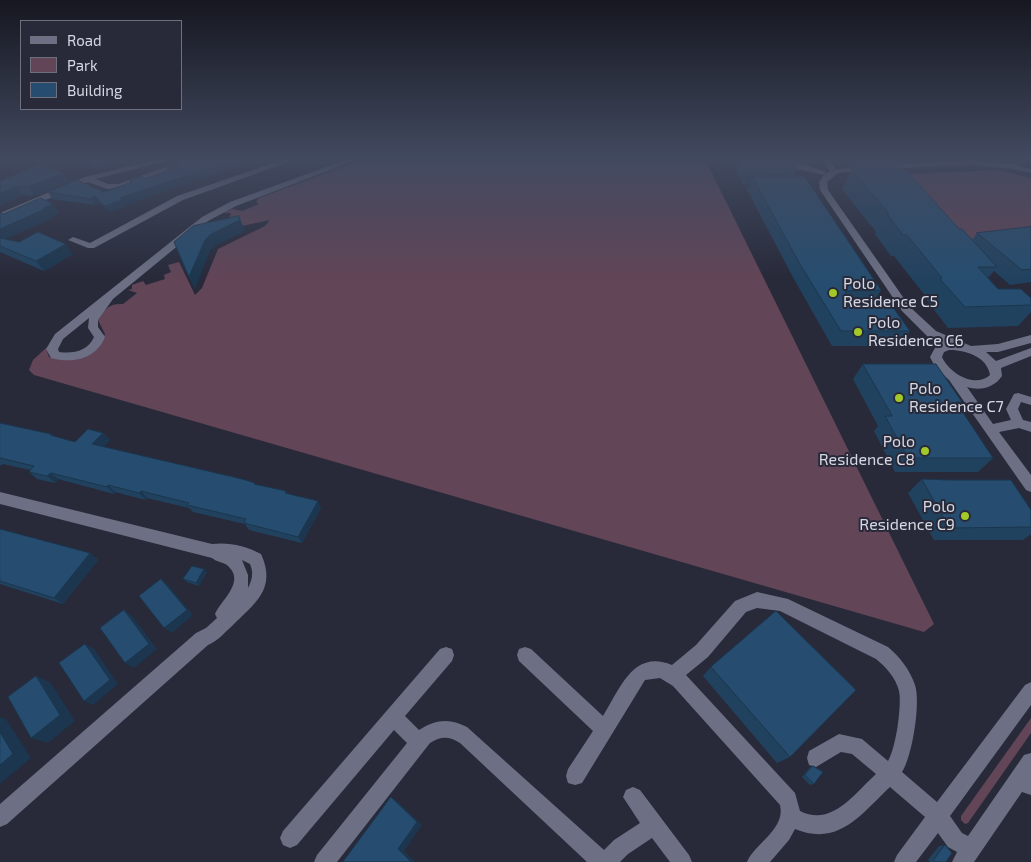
<!DOCTYPE html>
<html>
<head>
<meta charset="utf-8">
<style>
  body { margin:0 }
  #map { position:relative; width:1031px; height:862px; overflow:hidden; background:#282a3a; font-family:"Exo 2",sans-serif }
  canvas { display:block }
  .legend { position:absolute; left:20px; top:20px; width:162px; height:90px; box-sizing:border-box; background:#282a3a; border:1px solid #6e707e; margin:0; padding:6px 9px; list-style:none; font-size:15px; color:#d6d8e3 }
  .legend li { display:flex; align-items:center; gap:10px; height:25px }
  .legend b { width:25px; border:1px solid #6e707e }
</style>
</head>
<body>
<div id="map">
<canvas width="1031" height="862"></canvas>
<ul class="legend">
<li><b style="height:6px;background:#6d7084"></b>Road</li>
<li><b style="height:14px;background:#624557"></b>Park</li>
<li><b style="height:14px;background:#264d6f"></b>Building</li>
</ul>
</div>
<script>
const ctx = document.querySelector('canvas').getContext('2d');
ctx.lineJoin = 'round';
function fill(path, color) { ctx.fillStyle = color; ctx.fill(path, 'evenodd'); }
function trace(path, color, width, dash) { ctx.strokeStyle = color; ctx.lineWidth = width; ctx.lineCap = dash ? 'butt' : 'round'; ctx.setLineDash(dash || []); ctx.stroke(path); }
function drawText(font, color, halo, rows, align = 'center') {
  ctx.font = font + ' "Exo 2",sans-serif'; ctx.lineWidth = 4; ctx.setLineDash([]); ctx.textBaseline = 'middle'; ctx.strokeStyle = halo; ctx.fillStyle = color; for (const [text, x, y, turn = 0] of rows) {
    ctx.save(); ctx.translate(x, y); ctx.rotate((+turn || 0) * Math.PI / 180); ctx.textAlign = isNaN(turn) ? turn : align; if (halo) ctx.strokeText(text, 0, 0); ctx.fillText(text, 0, 0); ctx.restore();
  }
}
const green = new Path2D(`
  M364,159H705L934,624L924,632L34,375L29,370L33,360L46,348L49,357L68,360L100,345L105,334L98,320C105,309 109,303 123,304L137,293L128,290L132,289V285L143,281L146,285L165,279L164,275L171,272L168,265L179,262L195,295L202,288L218,249L265,226L270,220L195,236L228,222L231,213H223L232,209L242,211L259,204L256,202L259,198Z
  M998,170L1031,178V236L956,245L888,175Z
  M1031,718V733L968,823L965,824L961,820V816Z`);
const minor = new Path2D(`
  M159,159H173L96,179L108,184H118L188,159H200L119,188L107,189L88,182L0,219V213L85,177Z
  M285,159H297L183,200L94,248H88L68,240L73,237L90,243L177,196Z
  M348,159H359L236,206L208,221L113,299L98,320V327L105,337C96,359 73,364 51,358L46,349L55,334L202,217L230,202ZM89,318L88,328L94,337C88,351 73,354 59,352L58,349L63,339Z
  M820,159H828L836,169L865,166L869,168L865,170L838,173L827,182L828,190L910,307L936,331L971,346L998,344L1031,335V343L998,352H986L996,361L1031,348V356L1001,368L1002,376C994,388 980,391 967,387L993,424L1011,420L1006,409L1014,394L1018,393L1031,397V405L1021,402L1018,409L1023,420L1031,422V432L1019,428L999,432L1031,475V492L1026,490L949,380L935,367L930,357L936,346L943,344L928,337L902,311L820,190L819,182L824,175L775,164C788,156 812,167 825,171V174L830,171ZM949,350C965,350 987,356 990,375C975,389 949,373 942,357L944,352Z
  M978,160L1014,164L1031,169V173C983,161 936,166 887,169L883,167L887,165Z
  M0,492L212,544C229,542 246,546 261,554C277,589 255,603 232,626C224,633 218,641 208,645L7,824L0,827V804L196,633L206,628L217,618L215,614C220,601 245,583 229,567C225,562 216,562 212,558L0,504ZM242,560L250,564C254,573 252,580 248,588V575Z
  M757,592L788,599L888,647C900,657 910,670 915,685C921,703 912,757 902,772L937,802L1025,685L1031,682V705L950,816L962,833L968,836L1024,755L1031,753V795L1022,792L974,862H952L957,852L948,847L938,833L916,862H894L897,855L925,817L890,787C861,814 839,847 795,829L789,840L770,862H747C755,843 786,829 780,805L673,686L660,678L645,680L582,783L575,785L568,783L566,776L568,769L593,731L519,661L517,655L519,649L525,647L531,649L603,716C620,689 633,649 672,665L696,645L735,601ZM757,608L780,611L876,659C886,667 896,678 899,691C902,705 896,748 888,761L862,739L839,734L809,751L807,758L809,765L816,767L841,752L852,754L876,774C854,794 832,827 800,811L795,793L686,675L708,657L746,612Z
  M446,647L452,649L454,655L452,661L405,716L419,730C436,719 450,718 467,727L604,850L614,840L640,823L623,797L626,790L633,787L640,790L689,855L692,862H670L652,838L628,854L620,862H587L460,743C449,736 441,736 430,743L337,862H314L317,855L407,743L394,730L297,845L290,848L283,845L280,838L283,831L440,649Z`);
const wall = new Path2D(`
  M202,159H256L125,205L126,206L110,212L99,202L95,205L52,199L48,192H104L131,183L129,180L145,179L168,171L167,168L182,166Z
  M739,159H797L792,160L797,168L794,176L881,290L875,299L910,331L899,346H832L795,281L747,190L750,183L744,186L736,171Z
  M852,169L959,229L972,240L977,233L1031,227V282L1010,285L994,271L988,278L998,289L1031,298V312L1018,326L948,328L926,299L927,298L894,256H891L875,234L876,232L842,189Z
  M63,173L68,182L34,196L24,195L0,206V181Z
  M53,204L59,213L50,217L52,218L5,239L73,254L44,271L0,252V212L3,214Z
  M863,364L962,402L958,405L993,458L978,472H895L874,431L878,426L853,379Z
  M0,422L2,424L51,434L54,437L75,442L103,433L110,440L103,447L257,485L286,491L287,494L321,508L302,543L249,530L245,524L193,512L189,508L147,498L146,500L115,492L114,494L58,479L55,483L37,479L29,472L30,470L3,464L0,466Z
  M922,479L1031,510V534L1023,540H934L908,493Z
  M0,529L90,553L98,560L63,604L0,584Z
  M207,572L199,586L187,582L183,579Z
  M711,667L790,757L777,763L703,676Z
  M813,766L814,784L810,785L802,777L810,767Z
  M945,845L946,862H930L928,860L939,846Z`);
const shadedWall = new Path2D(`
  M87,159H104L106,166L92,169Z
  M109,159H134L111,164Z
  M235,159H256L125,205L126,206L110,212L105,206L120,198Z
  M754,169L749,183L744,186L748,172Z
  M63,173L68,182L34,196L28,187Z
  M17,186L24,195L0,206V194Z
  M95,196L99,202L95,205L91,199Z
  M53,204L59,213L50,217L52,218L1,241L0,239V229Z
  M239,216L245,231L216,245L210,251L195,289L189,277L205,240L211,234Z
  M66,244L73,254L44,271L36,261Z
  M103,433L110,440L99,451L92,444Z
  M51,473L58,479L55,483L47,476Z
  M108,485L115,492L114,494L107,487Z
  M141,491L147,498L146,500L139,493Z
  M318,501L321,508L302,543L298,537Z
  M90,553L98,560L63,604L54,598Z
  M204,569L207,572L199,586L196,583Z
  M161,579L168,585L193,615L172,633L164,628Z
  M124,610L132,616L157,649L134,668L125,663Z
  M85,644L94,649L118,684L93,705L84,701Z
  M36,676L51,683L75,721L48,743L31,738Z
  M0,717L6,719L31,758L0,784Z
  M391,797L397,801L422,825L404,851L415,862H411L398,849Z`);
const building = new Path2D(`
  M204,159H235L120,198L122,200L105,206L95,196L91,199L48,192L77,180L104,192L132,182L129,180L142,176L145,179L169,170L167,168L179,164L182,166Z
  M742,159H791L797,168L754,169L748,172Z
  M860,159H896L959,229H962L997,267H978L998,289H1021L1031,298V305L965,307L940,279L942,278L907,235H903L887,214H889L852,169Z
  M39,165L63,173L28,187L17,186L0,194V181Z
  M752,176H803L807,180L881,290L846,291L845,298L887,299L910,331H841L801,266Z
  M41,198L53,204L43,208L45,209L0,229V212L3,214Z
  M239,216L240,220L211,234L205,240L189,277L174,242L193,226Z
  M1031,227V269L1022,270L977,233Z
  M38,232L66,244L36,261L0,246V238L19,242Z
  M863,364H936L962,402H956L993,458H908L885,416H892Z
  M0,423L51,434L50,435L75,442L88,429L103,433L92,444L242,479L255,483L254,484L286,491L285,493L318,501L298,537L244,523L246,519L187,505L189,503L141,491L139,493L108,485L107,487L51,473L47,476L29,472L34,466L0,458Z
  M922,479L947,480H1011L1031,510V527L950,528Z
  M0,529L90,553L54,598L0,581Z
  M192,566L204,569L196,583L183,579Z
  M161,579L187,610L164,628L139,596Z
  M124,610L149,644L125,663L100,628Z
  M776,611L856,690L790,757L711,667Z
  M85,644L110,680L84,701L59,663Z
  M36,676L60,715L31,738L8,697Z
  M0,732L13,754L0,765Z
  M813,766L823,772L814,784L805,775Z
  M391,797L417,822L398,849L411,862H343Z
  M945,845L952,853L946,862H935L934,860Z`);
const markers = [
  [833,293,5,"#a2c928"],
  [858,332,5,"#a2c928"],
  [899,398,5,"#a2c928"],
  [925,451,5,"#a2c928"],
  [965,516,5,"#a2c928"]
];
const poiNames = [
  ["Polo",843,284],
  ["Residence C5",843,302],
  ["Polo",868,323],
  ["Residence C6",868,341],
  ["Polo",909,389],
  ["Residence C7",909,407],
  ["Polo",915,442,"right"],
  ["Residence C8",915,460,"right"],
  ["Polo",955,507,"right"],
  ["Residence C9",955,525,"right"]
];
fill(green, '#624557');
fill(minor, '#6d7084');
fill(wall, '#21425f');
fill(shadedWall, '#1b364e');
fill(building, '#264d6f');
trace(building, '#1b364e', 1);
const sky = ctx.createLinearGradient(0, 0, 0, 280);
sky.addColorStop(0, '#161720');
sky.addColorStop(0.57, '#424a60');
sky.addColorStop(1, '#424a6000');
ctx.fillStyle = sky;
ctx.fillRect(0, 0, 1031, 280);
for (const [x, y, r, color] of markers) { const dot = new Path2D(); dot.arc(x, y, r, 0, 2 * Math.PI); ctx.fillStyle = color; ctx.fill(dot); trace(dot, '#282a3a', 2); }
drawText('16px', '#d6d8e3', '#282a3a', poiNames, 'left');
</script>
</body>
</html>
